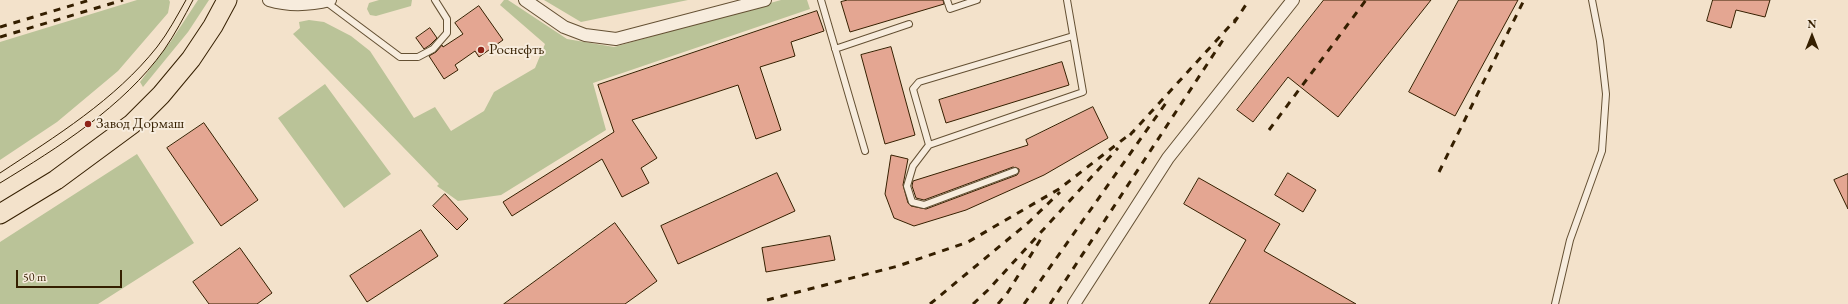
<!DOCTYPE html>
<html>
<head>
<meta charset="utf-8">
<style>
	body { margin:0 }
	#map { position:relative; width:1848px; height:304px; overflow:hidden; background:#f3e2cb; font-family:"EB Garamond",serif }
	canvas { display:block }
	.north { position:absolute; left:1792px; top:16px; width:40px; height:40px; -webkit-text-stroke:3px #f7ecdd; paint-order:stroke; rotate:0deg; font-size:11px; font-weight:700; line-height:16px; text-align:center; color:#351f00 }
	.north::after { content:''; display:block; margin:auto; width:14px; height:18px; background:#351f00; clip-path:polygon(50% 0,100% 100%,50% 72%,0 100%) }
	.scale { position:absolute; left:16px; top:270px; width:106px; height:18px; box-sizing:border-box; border:2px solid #351f00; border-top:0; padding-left:5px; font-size:12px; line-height:14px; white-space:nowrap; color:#351f00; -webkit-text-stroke:3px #f7ecdd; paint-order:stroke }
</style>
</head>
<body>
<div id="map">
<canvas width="1848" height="304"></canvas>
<div class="north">N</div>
<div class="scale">50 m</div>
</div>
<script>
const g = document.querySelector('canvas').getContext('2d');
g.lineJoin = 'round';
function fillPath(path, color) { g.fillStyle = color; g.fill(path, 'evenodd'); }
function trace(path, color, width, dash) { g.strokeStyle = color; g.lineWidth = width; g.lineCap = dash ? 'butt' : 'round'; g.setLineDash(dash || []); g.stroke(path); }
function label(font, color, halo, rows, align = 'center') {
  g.font = font + ' "EB Garamond",serif'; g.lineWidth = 4; g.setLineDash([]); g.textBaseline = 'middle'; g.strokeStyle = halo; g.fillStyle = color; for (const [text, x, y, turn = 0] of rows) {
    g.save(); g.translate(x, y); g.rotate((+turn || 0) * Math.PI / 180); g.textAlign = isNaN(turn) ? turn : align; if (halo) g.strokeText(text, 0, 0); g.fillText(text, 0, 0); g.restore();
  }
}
const green = new Path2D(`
	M 137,0 L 169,0 L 170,2 L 168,13 L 118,71 L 57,122 L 0,160 L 0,42 Z
	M 198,0 L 209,0 L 188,32 L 143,87 L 140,82 L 171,41 Z
	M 379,0 L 412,0 L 411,6 L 376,16 L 370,15 L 367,9 L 369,3 Z
	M 504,0 L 508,0 L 567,39 L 614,47 L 781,0 L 807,0 L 810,9 L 593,83 L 606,130 L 501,195 L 458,201 L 437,186 L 439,184 L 293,34 L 300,28 L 299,22 L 309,20 L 324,22 L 351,36 L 370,51 L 414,118 L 435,107 L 451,131 L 484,111 L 494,92 L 535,68 L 545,44 L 500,5 Z
	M 544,0 L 688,0 L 581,22 Z
	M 325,84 L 391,174 L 344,208 L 278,118 Z
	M 137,154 L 194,243 L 98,304 L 0,304 L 0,242 Z`);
const building = new Path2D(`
	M 848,0 L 943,0 L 944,4 L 850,32 L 841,2 Z
	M 1324,0 L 1431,0 L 1338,117 L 1288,77 L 1253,122 L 1237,110 Z
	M 1459,0 L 1518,0 L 1455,116 L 1409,92 Z
	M 1713,0 L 1770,0 L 1765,17 L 1736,10 L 1731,28 L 1707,21 Z
	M 479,6 L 503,40 L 479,57 L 475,51 L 455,65 L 458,70 L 444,79 L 429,56 L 436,52 L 442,45 L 443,47 L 463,34 L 455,23 Z
	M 817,11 L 824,31 L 791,42 L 795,56 L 760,67 L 781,130 L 756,139 L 738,85 L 632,120 L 657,158 L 641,168 L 649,183 L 622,197 L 602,159 L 512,216 L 503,202 L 614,132 L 598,85 Z
	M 430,28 L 437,38 L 430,45 L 424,49 L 416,38 Z
	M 891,47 L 915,135 L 885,144 L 861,55 Z
	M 1062,62 L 1069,85 L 946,123 L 939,100 Z
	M 1093,107 L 1108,138 L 1044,175 L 966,210 L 914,226 L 894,218 L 885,194 L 891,155 L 908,159 L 903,185 L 908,203 L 911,206 L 926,209 L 1017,175 L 1019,172 L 1019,169 L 1013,167 L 924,200 L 916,198 L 912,186 L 913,181 L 1028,145 L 1026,140 Z
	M 204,123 L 258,200 L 221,226 L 167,148 Z
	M 777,173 L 795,211 L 678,264 L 661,226 Z
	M 1288,173 L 1316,190 L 1303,212 L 1275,195 Z
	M 1848,174 L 1848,209 L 1834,180 Z
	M 1199,178 L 1280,224 L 1264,251 L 1356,304 L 1209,304 L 1246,240 L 1184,204 Z
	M 445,194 L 468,219 L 457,230 L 433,206 Z
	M 615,223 L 657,281 L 625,304 L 504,304 Z
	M 421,230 L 438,256 L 367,302 L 350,276 Z
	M 830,236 L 835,260 L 766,272 L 762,248 Z
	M 240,248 L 272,293 L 257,304 L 209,304 L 193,282 Z`);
const service = new Path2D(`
	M 821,0 L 865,151
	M 947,0 L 950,9 L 977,0
	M 325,1 L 400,57 L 418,57 L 433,49 L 447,33 L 447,19 L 435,0
	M 835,49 L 909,24
	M 929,145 L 913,89 L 919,82 L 1073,36
	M 1015,171 L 924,205 L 912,202 L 907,186 L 913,166 L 929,145 L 1083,92 L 1067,0
	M 1555,304 L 1570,240 L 1602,151 L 1606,94 L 1600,41 L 1592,0`);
const minor = new Path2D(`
	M 269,0 C 289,6 310,5 330,0
	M 525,0 L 564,27 L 585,35 L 616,39 L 765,0
	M 1074,304 L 1168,158 L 1293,0`);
const primary = new Path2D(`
	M 0,214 L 56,180 L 132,124 L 161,95 L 191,59 L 213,26 L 227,0`);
const tram = new Path2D(`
	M 0,173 C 56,136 115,100 157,47 C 168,33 177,16 186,0
	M 0,183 C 59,147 123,107 164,50 C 175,34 184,17 193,0`);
const rail = new Path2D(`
	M 1234,23 L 1249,0
	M 0,27 L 90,0
	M 0,37 L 123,0
	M 1269,130 L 1366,0
	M 1130,135 L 1237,18
	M 1439,172 L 1524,0
	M 767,300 L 898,266 L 968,242 L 1059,189 L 1134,131
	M 930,304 L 1029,222 L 1060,192
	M 973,304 L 988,290 L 1118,148
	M 998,304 L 1008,292 L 1042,237
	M 1024,304 L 1168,100
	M 1050,304 L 1223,40`);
const markers = [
	[481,50,4,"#8f2418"],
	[88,124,4,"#8f2418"]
];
const poiNames = [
	["Роснефть",489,50],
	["Завод Дормаш",96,124]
];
fillPath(green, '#bac398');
fillPath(building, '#e4a692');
trace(building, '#351f00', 1);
trace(service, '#645033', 8);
trace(minor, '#645033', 14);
trace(primary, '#351f00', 21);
trace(service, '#f7ecdd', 6);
trace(minor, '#f7ecdd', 12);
trace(primary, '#f3e2cb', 19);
trace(tram, '#351f00', 1);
trace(rail, '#351f00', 3, [7, 7]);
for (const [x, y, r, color] of markers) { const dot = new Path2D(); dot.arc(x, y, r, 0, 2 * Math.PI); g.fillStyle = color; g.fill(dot); trace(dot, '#f7ecdd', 1.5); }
label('15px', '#351f00', '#f7ecdd', poiNames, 'left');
</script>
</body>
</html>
